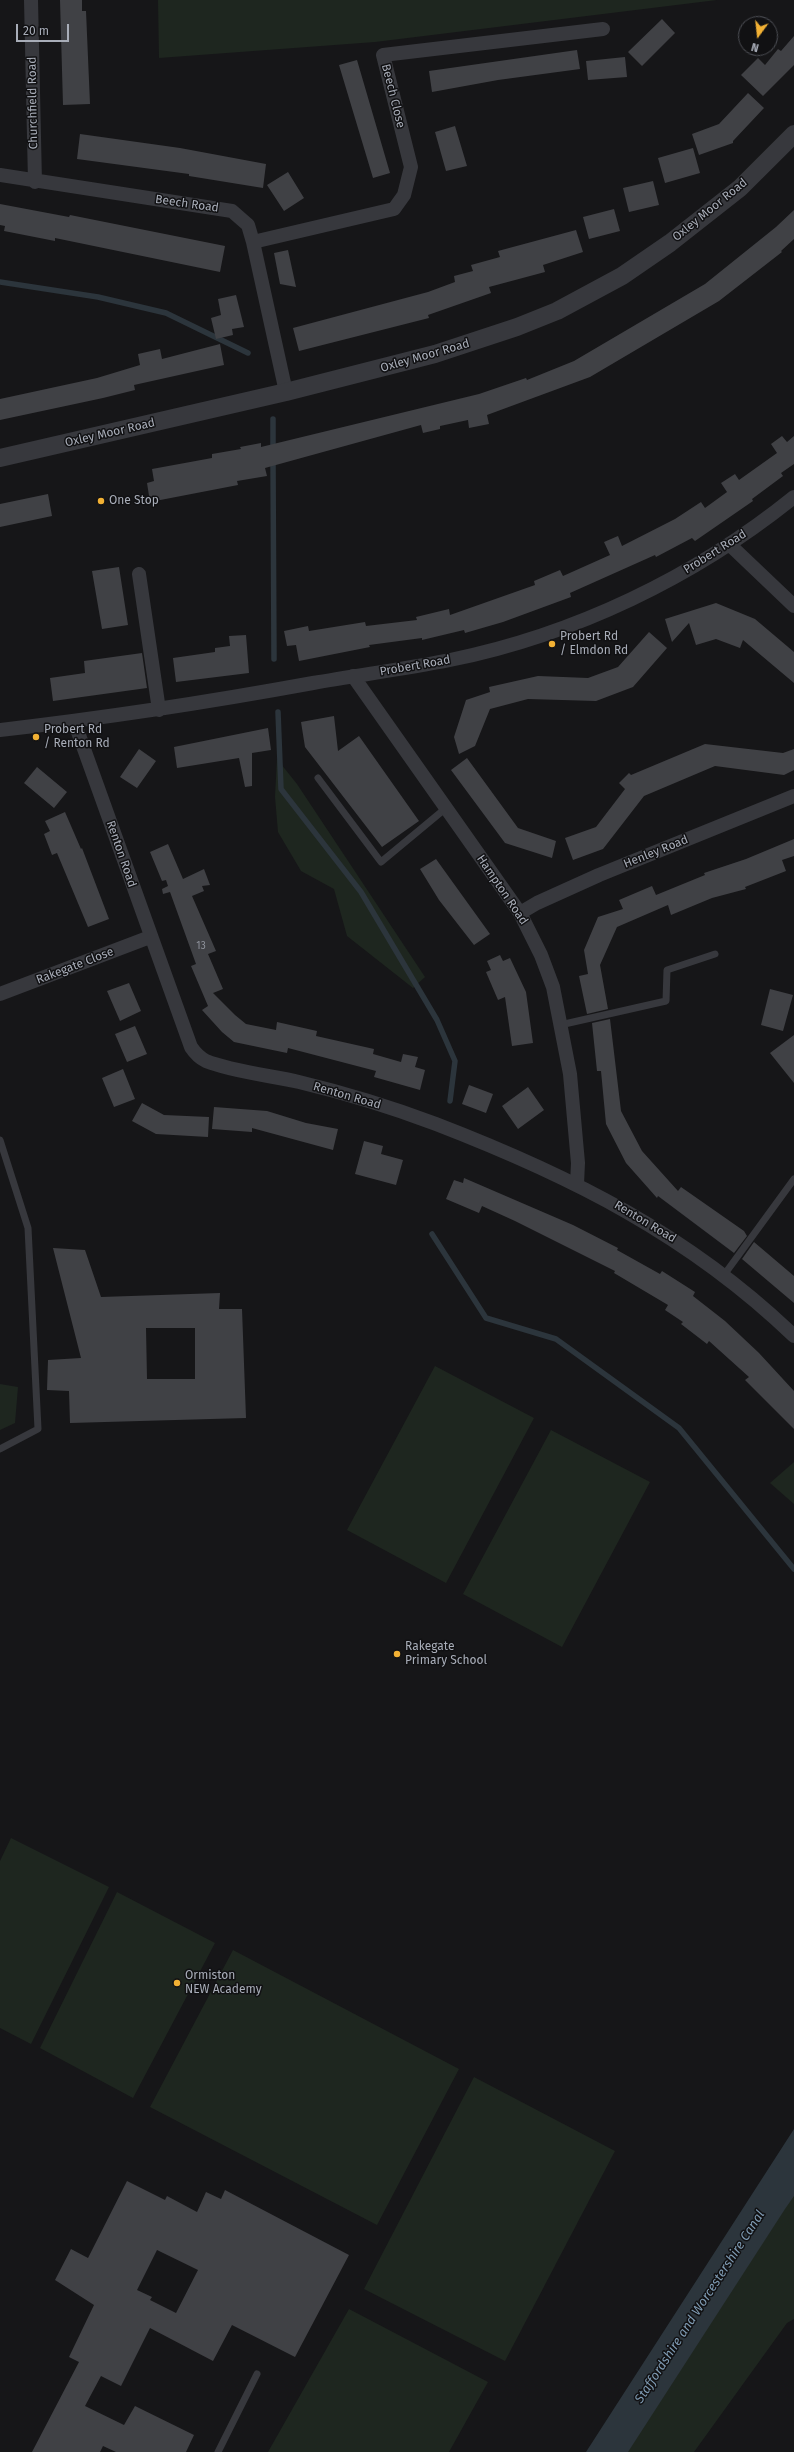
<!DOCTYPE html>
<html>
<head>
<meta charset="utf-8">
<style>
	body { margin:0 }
	#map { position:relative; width:794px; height:2452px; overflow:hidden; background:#161618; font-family:"Fira Sans",sans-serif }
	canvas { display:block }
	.north { position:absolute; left:738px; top:16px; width:40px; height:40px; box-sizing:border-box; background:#111113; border:1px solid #4d4f55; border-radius:50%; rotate:195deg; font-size:11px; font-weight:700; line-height:16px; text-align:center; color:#a8adb8 }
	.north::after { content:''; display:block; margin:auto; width:14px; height:18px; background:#f2b134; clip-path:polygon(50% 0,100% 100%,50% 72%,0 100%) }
	.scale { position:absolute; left:16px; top:24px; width:53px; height:18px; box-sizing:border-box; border:2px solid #a8adb8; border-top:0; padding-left:5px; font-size:12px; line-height:14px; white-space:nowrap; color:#a8adb8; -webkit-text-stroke:3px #111113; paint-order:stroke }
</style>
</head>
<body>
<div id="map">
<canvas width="794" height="2452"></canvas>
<div class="north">N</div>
<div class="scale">20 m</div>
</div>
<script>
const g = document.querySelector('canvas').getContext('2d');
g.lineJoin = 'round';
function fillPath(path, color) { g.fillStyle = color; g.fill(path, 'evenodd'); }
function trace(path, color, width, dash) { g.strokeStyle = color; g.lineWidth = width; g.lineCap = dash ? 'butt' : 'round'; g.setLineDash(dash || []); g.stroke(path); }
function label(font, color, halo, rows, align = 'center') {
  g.font = font + ' "Fira Sans",sans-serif'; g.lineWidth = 3; g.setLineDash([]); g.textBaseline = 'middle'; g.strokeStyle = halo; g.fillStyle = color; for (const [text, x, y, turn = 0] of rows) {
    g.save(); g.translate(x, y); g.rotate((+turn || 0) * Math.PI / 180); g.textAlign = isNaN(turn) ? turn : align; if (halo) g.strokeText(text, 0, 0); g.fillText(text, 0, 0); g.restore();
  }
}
const green = new Path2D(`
	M 158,0 L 717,0 L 375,42 L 159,58 Z
	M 277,759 L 297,784 L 425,977 L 413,988 L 347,936 L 334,889 L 301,871 L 278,832 L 275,797 Z
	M 435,1366 L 534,1418 L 446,1583 L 347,1530 Z
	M 0,1384 L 18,1387 L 15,1423 L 0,1430 Z
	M 551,1430 L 650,1482 L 562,1647 L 463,1594 Z
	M 794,1462 L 794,1504 L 770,1483 Z
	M 11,1838 L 109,1887 L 31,2044 L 0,2028 L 0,1861 Z
	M 117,1892 L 215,1943 L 133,2098 L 40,2048 Z
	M 233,1950 L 459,2069 L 377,2225 L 150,2107 Z
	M 474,2077 L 615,2151 L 505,2361 L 364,2289 Z
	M 794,2194 L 794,2319 L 787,2323 L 694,2452 L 627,2452 Z
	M 349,2309 L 488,2382 L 449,2452 L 268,2452 Z`);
const water = new Path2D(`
	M 794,2129 L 794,2196 L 785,2209 L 628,2452 L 586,2452 Z`);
const stream = new Path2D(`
	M 0,282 L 98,297 L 166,313 L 248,353
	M 273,419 L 273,451
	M 273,459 L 274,659
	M 278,712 L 281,789 L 361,892 L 437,1020 L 455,1061 L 450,1101
	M 432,1234 L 486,1318 L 556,1339 L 679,1428 L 794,1569`);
const building = new Path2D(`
	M 60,0 L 82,0 L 82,11 L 86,11 L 90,104 L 63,105 Z
	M 662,19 L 675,33 L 642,66 L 628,52 Z
	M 794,36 L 794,65 L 763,96 L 741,75 L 758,58 L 765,65 L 778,49 L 781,51 Z
	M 577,50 L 580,69 L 498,80 L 432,92 L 429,71 Z
	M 625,57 L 627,77 L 588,80 L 586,61 Z
	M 357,60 L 390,173 L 373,178 L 339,65 Z
	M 748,93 L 764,108 L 733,141 L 733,143 L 699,155 L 692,134 L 719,124 Z
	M 455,126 L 467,166 L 446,171 L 435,132 Z
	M 80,134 L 180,148 L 266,164 L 263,188 L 189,176 L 189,174 L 77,159 Z
	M 693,148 L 700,173 L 665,183 L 658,158 Z
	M 288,172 L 304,198 L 284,211 L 267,185 Z
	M 653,181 L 659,205 L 629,212 L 623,188 Z
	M 0,204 L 69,217 L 70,215 L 225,246 L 220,272 L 55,238 L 55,241 L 4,231 L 5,226 L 0,225 Z
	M 614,209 L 620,231 L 589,239 L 583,217 Z
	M 794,210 L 794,239 L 781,251 L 782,252 L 719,301 L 590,377 L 487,415 L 489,424 L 469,428 L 468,420 L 440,426 L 440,429 L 423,433 L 421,425 L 265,468 L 267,476 L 237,481 L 238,485 L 150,502 L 147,483 L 154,481 L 152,469 L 212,458 L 212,454 L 241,449 L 240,447 L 261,443 L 261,447 L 479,394 L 526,378 L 527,380 L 574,361 L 705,284 L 776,227 Z
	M 576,230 L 583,252 L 543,265 L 545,272 L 489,287 L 491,293 L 428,315 L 429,318 L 299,351 L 293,328 L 428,292 L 455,282 L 454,276 L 473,271 L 471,265 L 500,257 L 498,251 Z
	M 288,250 L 296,287 L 280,284 L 274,253 Z
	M 236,295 L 244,327 L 232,329 L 233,335 L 216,339 L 211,318 L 221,315 L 218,299 Z
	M 220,344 L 224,365 L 134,385 L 135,390 L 103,398 L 0,420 L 0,399 L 97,378 L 140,365 L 138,354 L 160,349 L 162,359 Z
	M 782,436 L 787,442 L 794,436 L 794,464 L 781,473 L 783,476 L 752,499 L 753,501 L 695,541 L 692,538 L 656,557 L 655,555 L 570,593 L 571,597 L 503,622 L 465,633 L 464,630 L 422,640 L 422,638 L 369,645 L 370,647 L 299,661 L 296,645 L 287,646 L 284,631 L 308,626 L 309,631 L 365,622 L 366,626 L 417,620 L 416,617 L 449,609 L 450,615 L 535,585 L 534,581 L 560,570 L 563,576 L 610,555 L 604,542 L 618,536 L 622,546 L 675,519 L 701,502 L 705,508 L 727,492 L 721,483 L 735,474 L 739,480 L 777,453 L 771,444 Z
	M 48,494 L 52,516 L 0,527 L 0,504 Z
	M 119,567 L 128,625 L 102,629 L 92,571 Z
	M 716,603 L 755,619 L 794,652 L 794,683 L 743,640 L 740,648 L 716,639 L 696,645 L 689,623 L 672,642 L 665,619 Z
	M 649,632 L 667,648 L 633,687 L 596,701 L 528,699 L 490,709 L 475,746 L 459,754 L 454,737 L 466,700 L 490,692 L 489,687 L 538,676 L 588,678 L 618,667 Z
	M 246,635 L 249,673 L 176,682 L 173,658 L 215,652 L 215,648 L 230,646 L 229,636 Z
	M 142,653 L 147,688 L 53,701 L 50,678 L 85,673 L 84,661 Z
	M 334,716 L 338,751 L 359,736 L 419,821 L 382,847 L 305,747 L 301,722 Z
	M 268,728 L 271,750 L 252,753 L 252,786 L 245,787 L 239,758 L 177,768 L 174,747 Z
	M 705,744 L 783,753 L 794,749 L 794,770 L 784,775 L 715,766 L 644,796 L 603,849 L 573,860 L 565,838 L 596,827 L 625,789 L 619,783 L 629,773 L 631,775 Z
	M 139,749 L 156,761 L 137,788 L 120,777 Z
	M 467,758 L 518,828 L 556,841 L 552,858 L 505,843 L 451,770 Z
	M 37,767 L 67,792 L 54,808 L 24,783 Z
	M 65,812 L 81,849 L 82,848 L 109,919 L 88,927 L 57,853 L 52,855 L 44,834 L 50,831 L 45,821 Z
	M 794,839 L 794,856 L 782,860 L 786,871 L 745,887 L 746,889 L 712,898 L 671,915 L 668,905 L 617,927 L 600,965 L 608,1009 L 587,1014 L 579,976 L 588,974 L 584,950 L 598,917 L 623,909 L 619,900 L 652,886 L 656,895 L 705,875 L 704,873 L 746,859 Z
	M 168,844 L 183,879 L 204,869 L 210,885 L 202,886 L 204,891 L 192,896 L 216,951 L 208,954 L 223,989 L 213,993 L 235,1015 L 246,1024 L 276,1030 L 277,1022 L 317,1031 L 316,1036 L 374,1049 L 373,1054 L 401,1062 L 403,1054 L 418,1057 L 415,1067 L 425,1070 L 420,1090 L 374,1077 L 376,1071 L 288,1048 L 287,1053 L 234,1042 L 222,1032 L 202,1010 L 208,1006 L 191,966 L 196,964 L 170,892 L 163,894 L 162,889 L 168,886 L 166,880 L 162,881 L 150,852 Z
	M 436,859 L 490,934 L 474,945 L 439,900 L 420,869 Z
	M 500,955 L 503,961 L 510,958 L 526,992 L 533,1043 L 512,1046 L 505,997 L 498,1000 L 486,972 L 491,970 L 487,961 Z
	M 129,983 L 141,1011 L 120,1021 L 107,991 Z
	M 770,989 L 793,995 L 783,1031 L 761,1025 Z
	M 610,1019 L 621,1111 L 642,1151 L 678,1191 L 681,1187 L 744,1231 L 747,1236 L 734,1253 L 658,1196 L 657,1198 L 626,1163 L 606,1124 L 601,1071 L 597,1071 L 592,1023 Z
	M 135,1026 L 147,1054 L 127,1062 L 115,1034 Z
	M 794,1035 L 794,1083 L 770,1053 Z
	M 123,1069 L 135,1099 L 114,1107 L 102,1078 Z
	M 469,1085 L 493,1094 L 486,1113 L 462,1104 Z
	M 528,1087 L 544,1110 L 518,1129 L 502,1106 Z
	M 142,1103 L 164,1115 L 209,1117 L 208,1137 L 156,1134 L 132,1121 Z
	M 214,1107 L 267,1111 L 306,1123 L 338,1129 L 333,1150 L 252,1128 L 252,1132 L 212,1129 Z
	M 364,1141 L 383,1146 L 381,1154 L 403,1160 L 396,1185 L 355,1174 Z
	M 464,1178 L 573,1225 L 618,1248 L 617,1250 L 660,1274 L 662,1271 L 695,1292 L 693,1296 L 725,1321 L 759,1353 L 794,1391 L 794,1429 L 745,1380 L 749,1377 L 709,1341 L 707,1344 L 681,1324 L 683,1322 L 665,1310 L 668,1305 L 614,1273 L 615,1271 L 515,1221 L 482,1206 L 479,1213 L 446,1199 L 454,1180 L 463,1183 Z
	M 754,1242 L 794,1276 L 794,1303 L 742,1259 Z
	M 53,1248 L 85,1250 L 101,1297 L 220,1293 L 219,1309 L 242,1309 L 246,1418 L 70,1423 L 69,1391 L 47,1390 L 48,1360 L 81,1358 ZM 146,1328 L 195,1328 L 195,1379 L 147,1379 Z
	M 127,2181 L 165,2200 L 167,2196 L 197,2212 L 206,2192 L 221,2199 L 225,2190 L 349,2255 L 295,2357 L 232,2325 L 213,2361 L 150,2328 L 121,2386 L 101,2376 L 85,2406 L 124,2425 L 135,2406 L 194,2435 L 186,2452 L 116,2452 L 103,2446 L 100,2452 L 32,2452 L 79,2362 L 69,2357 L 94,2305 L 55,2280 L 71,2249 L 88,2258 ZM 157,2250 L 198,2270 L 176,2313 L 150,2300 L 152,2297 L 137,2290 Z`);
const service = new Path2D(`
	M 318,778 L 381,862 L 446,808
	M 560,1025 L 666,1001 L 667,970 L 715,954
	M 0,1140 L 28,1228 L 38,1429 L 0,1449
	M 724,1275 L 794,1179
	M 218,2452 L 257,2374`);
const minor = new Path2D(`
	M 31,0 L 35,182
	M 0,175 L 232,211 L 248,225 L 253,242 L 286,392
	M 253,242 L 394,209 L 404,195 L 411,167 L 383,55 L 603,29
	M 729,544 L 794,606
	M 139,574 L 159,710
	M 353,676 L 520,913 L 541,955 L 553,987 L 570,1074 L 578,1163 L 577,1184
	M 74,721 L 191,1047 C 195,1053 200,1058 206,1061 C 230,1071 273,1076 299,1082 C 345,1093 391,1107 436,1124 C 571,1176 689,1235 794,1336
	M 0,730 C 105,718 209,702 313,683 C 358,675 405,669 450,660 C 574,635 695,577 794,497
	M 520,913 L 537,903 L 599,875 L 794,796
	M 0,994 L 150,937`);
const tertiary = new Path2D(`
	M 0,458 L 286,392 L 435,354 L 517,327 L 557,311 L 622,276 L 670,243 L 740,188 L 794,134`);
const markers = [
	[101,501,4,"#f2b134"],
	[552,644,4,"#f2b134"],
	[36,737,4,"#f2b134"],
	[397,1654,4,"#f2b134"],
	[177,1983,4,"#f2b134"]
];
const numberNames = [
	["13",201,946]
];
const streetNames = [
	["Beech Close",393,96,76],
	["Churchfield Road",33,103,-91],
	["Beech Road",187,204,8],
	["Oxley Moor Road",710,210,-39],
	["Oxley Moor Road",425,356,-16],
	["Oxley Moor Road",110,433,-13],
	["Probert Road",715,552,-32],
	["Probert Road",415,666,-10],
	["Henley Road",656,852,-22],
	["Renton Road",121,854,71],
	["Hampton Road",502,890,56],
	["Rakegate Close",75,966,-21],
	["Renton Road",347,1096,16],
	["Renton Road",645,1222,31]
];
const poiNames = [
	["One Stop",109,501],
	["Probert Rd",560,637],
	["/ Elmdon Rd",560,651],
	["Probert Rd",44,730],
	["/ Renton Rd",44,744],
	["Rakegate",405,1647],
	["Primary School",405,1661],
	["Ormiston",185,1976],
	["NEW Academy",185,1990]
];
const waterNames = [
	["Staffordshire and Worcestershire Canal",700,2307,-57]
];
fillPath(green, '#1e261f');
fillPath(water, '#2c353c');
trace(stream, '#2c353c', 5.5);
fillPath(building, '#404145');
trace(service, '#37383d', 7);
trace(minor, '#37383d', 14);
trace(tertiary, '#37383d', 18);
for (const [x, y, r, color] of markers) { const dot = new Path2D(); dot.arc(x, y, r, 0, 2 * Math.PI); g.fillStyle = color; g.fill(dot); trace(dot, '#111113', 1.5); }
label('10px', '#8e929b', null, numberNames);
label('12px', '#a8adb8', '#111113', streetNames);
label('12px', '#a8adb8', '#111113', poiNames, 'left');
label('italic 13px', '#7f9bb3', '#111113', waterNames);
</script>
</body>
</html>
